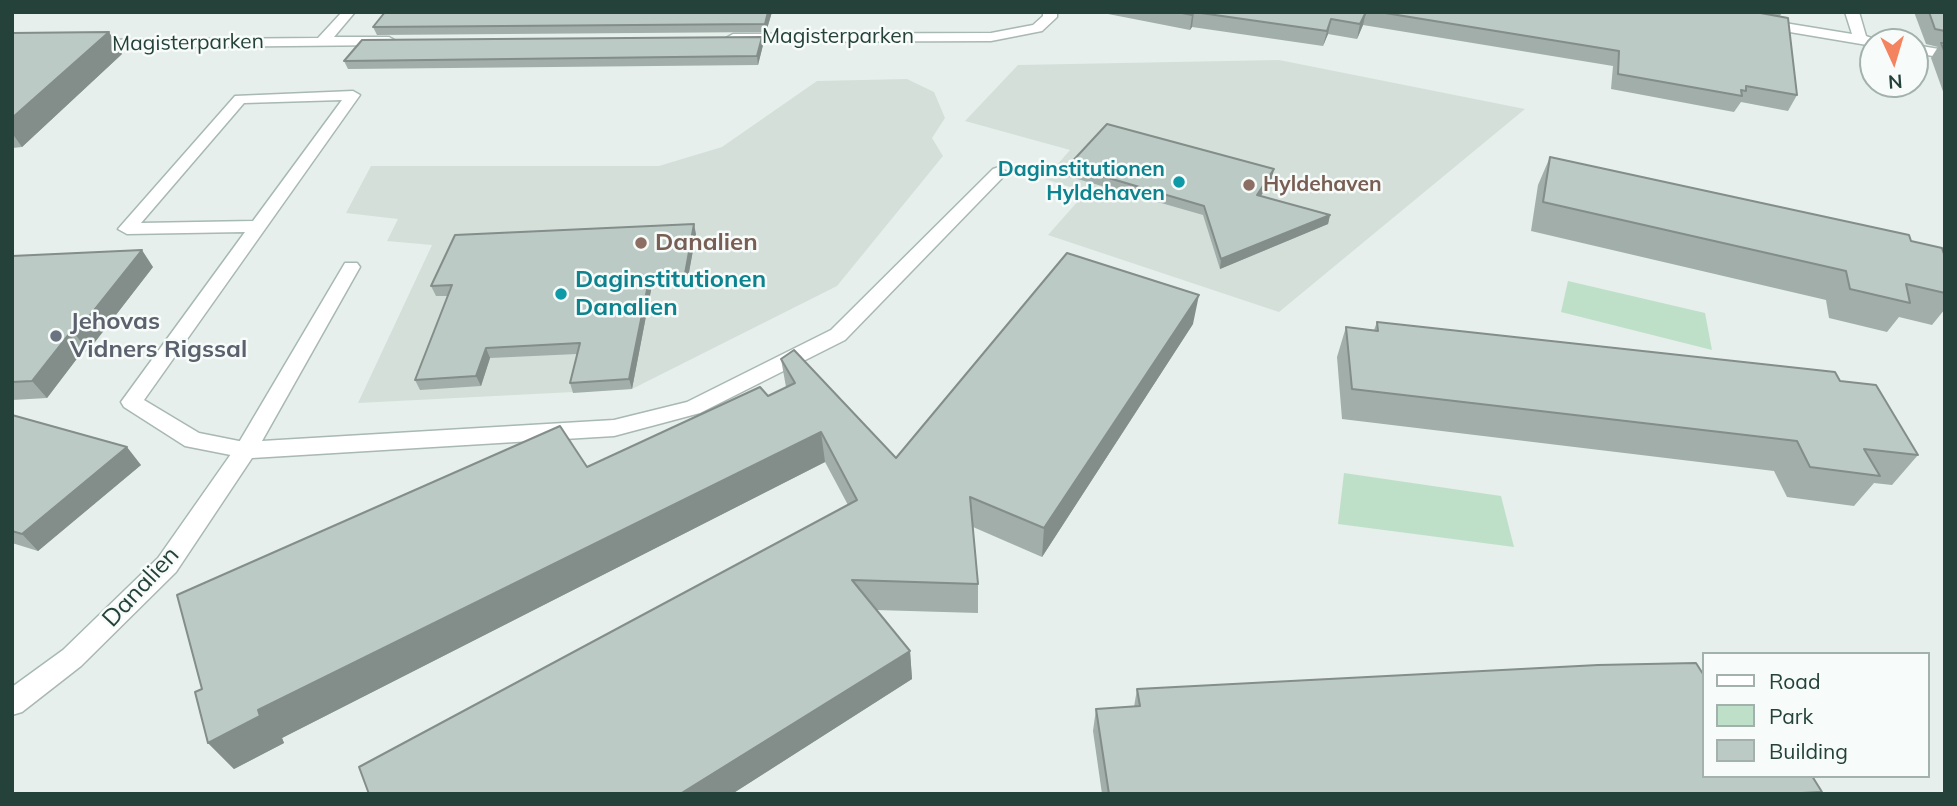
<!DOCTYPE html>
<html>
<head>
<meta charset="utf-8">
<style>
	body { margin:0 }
	#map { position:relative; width:1957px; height:806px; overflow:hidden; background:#e6efeb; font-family:Mulish,sans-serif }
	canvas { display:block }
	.frame { position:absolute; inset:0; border:14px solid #24423a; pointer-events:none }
	.legend { position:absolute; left:1702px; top:652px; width:228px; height:126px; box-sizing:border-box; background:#f7fbf9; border:2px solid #a3b1ad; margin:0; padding:9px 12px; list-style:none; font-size:21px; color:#24423a }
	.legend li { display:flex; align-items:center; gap:14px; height:35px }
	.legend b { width:35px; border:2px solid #a3b1ad }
	.north { position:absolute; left:1859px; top:28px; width:70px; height:70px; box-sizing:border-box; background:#f7fbf9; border:2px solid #a3b1ad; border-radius:50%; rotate:176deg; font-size:19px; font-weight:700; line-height:28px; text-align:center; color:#24423a }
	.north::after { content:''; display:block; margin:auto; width:24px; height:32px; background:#f4845f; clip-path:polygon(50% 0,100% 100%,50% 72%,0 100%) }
</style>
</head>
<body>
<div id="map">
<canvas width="1957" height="806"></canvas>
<div class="frame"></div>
<ul class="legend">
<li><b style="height:9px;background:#fff"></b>Road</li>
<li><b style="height:19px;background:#bfe0c8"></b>Park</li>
<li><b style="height:19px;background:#bbcac4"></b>Building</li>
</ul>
<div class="north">N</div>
</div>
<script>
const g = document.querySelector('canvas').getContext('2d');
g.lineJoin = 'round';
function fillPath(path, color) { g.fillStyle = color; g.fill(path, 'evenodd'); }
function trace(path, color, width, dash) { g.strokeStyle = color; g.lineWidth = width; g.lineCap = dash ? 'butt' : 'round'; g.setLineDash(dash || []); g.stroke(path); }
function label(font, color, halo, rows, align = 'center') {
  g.font = font + ' Mulish,sans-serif'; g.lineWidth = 5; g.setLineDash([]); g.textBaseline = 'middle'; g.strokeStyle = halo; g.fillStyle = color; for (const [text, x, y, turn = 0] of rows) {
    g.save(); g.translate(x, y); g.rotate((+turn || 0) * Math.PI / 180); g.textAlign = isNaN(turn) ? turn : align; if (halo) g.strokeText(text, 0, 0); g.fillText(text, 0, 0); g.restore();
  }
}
const built = new Path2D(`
	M 1279,60 L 1525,109 L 1279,312 L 1048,235 L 1086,192 L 1045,179 L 1070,150 L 965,121 L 1018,65 Z
	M 907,79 L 934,92 L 945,118 L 932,138 L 943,156 L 837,286 L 632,389 L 358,403 L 432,245 L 387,241 L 398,219 L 346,213 L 371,166 L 659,166 L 722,147 L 817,81 Z`);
const green = new Path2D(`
	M 1568,281 L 1705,313 L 1712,350 L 1561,312 Z
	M 1344,473 L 1501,496 L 1514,547 L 1338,524 Z`);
const lane = new Path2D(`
	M 353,91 L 360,95 L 144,400 L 199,433 L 254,444 L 257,450 L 254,456 L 246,458 L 185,446 L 124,407 L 121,402 L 245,232 L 127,234 L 118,229 L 235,96 ZM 342,100 L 253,221 L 141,223 L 244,103 Z`);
const street = new Path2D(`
	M 342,12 L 355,12 L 334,37 L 389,37 L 396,41 L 389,45 L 89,48 L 82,44 L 89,40 L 318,38 Z
	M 1043,12 L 1057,12 L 1057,17 L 1042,31 L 991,41 L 733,42 L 726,38 L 733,34 L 991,33 L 1033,25 L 1043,16 Z
	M 1845,12 L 1859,12 L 1866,36 L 1882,42 L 1873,42 L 1873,46 L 1760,27 L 1753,23 L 1760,19 L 1852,34 Z
	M 1915,45 L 1945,50 L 1945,58 L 1915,53 Z
	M 999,167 L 1007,172 L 1005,175 L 845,340 L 700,413 L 614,436 L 252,458 L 176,572 L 81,666 L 22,712 L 12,715 L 12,687 L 63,650 L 158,558 L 238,444 L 345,263 L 357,263 L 360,267 L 262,441 L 614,420 L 687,402 L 831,330 L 993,169 Z`);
const wall = new Path2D(`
	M 385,12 L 772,12 L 766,32 L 377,35 L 373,27 Z
	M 1103,12 L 1782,12 L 1780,16 L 1797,95 L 1788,111 L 1741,102 L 1734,112 L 1611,89 L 1613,66 L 1363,25 L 1357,39 L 1328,34 L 1323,46 L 1192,27 L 1190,30 L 1103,13 Z
	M 1914,12 L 1945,12 L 1945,97 L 1931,58 L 1938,47 L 1926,44 Z
	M 12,33 L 122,54 L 22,147 L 12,148 Z
	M 762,37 L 763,45 L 758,65 L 348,69 L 344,61 Z
	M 1550,157 L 1911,241 L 1945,257 L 1945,309 L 1932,325 L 1899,317 L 1887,332 L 1829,318 L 1826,300 L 1531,231 L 1538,185 Z
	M 1068,166 L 1272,178 L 1261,196 L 1330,215 L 1328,224 L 1220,269 L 1203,215 L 1067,176 Z
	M 696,234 L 687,283 L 652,285 L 632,389 L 573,393 L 570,383 L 577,354 L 490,358 L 481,386 L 420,390 L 415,380 L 448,296 L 436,296 L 431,286 Z
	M 12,256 L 153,267 L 88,351 L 82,352 L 47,398 L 12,400 Z
	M 1377,322 L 1840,381 L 1918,455 L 1892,485 L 1874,483 L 1854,506 L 1787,497 L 1774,471 L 1342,419 L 1337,357 L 1346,327 L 1374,330 Z
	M 1193,324 L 1042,557 L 973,527 L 978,584 L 978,613 L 876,610 L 910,651 L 912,679 L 732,794 L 369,794 L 848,505 L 825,462 L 282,738 L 284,743 L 234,769 L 208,743 L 202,689 L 587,467 L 768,396 L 786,387 L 781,359 L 896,458 Z
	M 12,415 L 141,465 L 38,551 L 12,543 Z
	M 1137,689 L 1703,776 L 1822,792 L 1820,794 L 1102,794 L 1093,731 L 1096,709 L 1134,707 Z`);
const shadedWall = new Path2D(`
	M 768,12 L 772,12 L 766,32 L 765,24 Z
	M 1194,12 L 1192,27 L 1190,30 L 1192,15 Z
	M 1366,12 L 1363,25 L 1357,39 L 1360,24 Z
	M 1331,19 L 1328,34 L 1323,46 L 1327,31 Z
	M 109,32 L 122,54 L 22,147 L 12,133 L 12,118 Z
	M 762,37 L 763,45 L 758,65 L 757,56 Z
	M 1274,169 L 1272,178 L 1255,205 L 1257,195 Z
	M 1330,215 L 1328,224 L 1220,269 L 1221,259 Z
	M 694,224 L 696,234 L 687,283 L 685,274 Z
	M 142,250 L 153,267 L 88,351 L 75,334 Z
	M 650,275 L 652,285 L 632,389 L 629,379 Z
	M 1199,295 L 1193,324 L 1042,557 L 1044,528 Z
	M 69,334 L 82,352 L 47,398 L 32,381 Z
	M 486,348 L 490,358 L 481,386 L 476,376 Z
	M 821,432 L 825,462 L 282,738 L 284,743 L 234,769 L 208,743 L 258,710 Z
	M 127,447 L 141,465 L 38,551 L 22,534 Z
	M 910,651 L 912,679 L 732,794 L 680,794 Z`);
const building = new Path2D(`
	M 385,12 L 768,12 L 765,24 L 373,27 Z
	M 1177,12 L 1366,12 L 1360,24 L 1331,19 L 1327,31 L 1194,12 L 1192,15 Z
	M 1379,12 L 1755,12 L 1788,18 L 1797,95 L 1746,86 L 1746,91 L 1741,90 L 1742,96 L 1618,74 L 1619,51 Z
	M 1929,12 L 1945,12 L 1945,31 L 1935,29 Z
	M 109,32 L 12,118 L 12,33 Z
	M 762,37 L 757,56 L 344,61 L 362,40 Z
	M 1941,43 L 1945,43 L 1945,53 Z
	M 1107,124 L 1274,169 L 1257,195 L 1330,215 L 1221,259 L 1204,206 L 1068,166 Z
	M 1550,157 L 1909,235 L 1911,241 L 1942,248 L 1945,257 L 1945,293 L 1906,284 L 1910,303 L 1850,289 L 1846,271 L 1543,202 Z
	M 694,224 L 685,274 L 650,275 L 629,379 L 570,383 L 580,343 L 486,348 L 476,376 L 415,380 L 452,285 L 431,286 L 455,235 Z
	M 142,250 L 75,334 L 69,334 L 32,381 L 12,382 L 12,256 Z
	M 1067,253 L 1199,295 L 1044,528 L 970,497 L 978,584 L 852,580 L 910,651 L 680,794 L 369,794 L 359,767 L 857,500 L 821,432 L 258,710 L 260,716 L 208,743 L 195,692 L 202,689 L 177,595 L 560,426 L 587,467 L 760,387 L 768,396 L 795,383 L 781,359 L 794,350 L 896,458 Z
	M 1377,322 L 1835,372 L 1840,381 L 1876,385 L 1918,455 L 1864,449 L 1880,476 L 1810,467 L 1797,441 L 1352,389 L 1346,327 L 1378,331 Z
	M 12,415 L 127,447 L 22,534 L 12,531 Z
	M 1696,663 L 1703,674 L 1703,776 L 1812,776 L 1822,792 L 1782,794 L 1109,794 L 1096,709 L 1140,706 L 1137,689 L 1598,665 Z`);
const markers = [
	[1179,182,7,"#0f9aa8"],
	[1249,185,7,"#8d6e63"],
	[641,243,7,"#8d6e63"],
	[561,294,7,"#0f9aa8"],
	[56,336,7,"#6b7280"]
];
const farStreetnames = [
	["Magisterparken",838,37],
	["Magisterparken",188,43,-1]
];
const farCulturenames = [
	["Daginstitutionen",1165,170],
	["Hyldehaven",1165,194]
];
const farEducationnames = [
	["Hyldehaven",1263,185]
];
const educationNames = [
	["Danalien",655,243]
];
const cultureNames = [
	["Daginstitutionen",575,280],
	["Danalien",575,308]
];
const worshipNames = [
	["Jehovas",70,322],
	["Vidners Rigssal",70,350]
];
const streetNames = [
	["Danalien",141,587,-47]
];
fillPath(built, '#d4dfda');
fillPath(green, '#bfe0c8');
trace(lane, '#a8b8b2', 3);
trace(street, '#a8b8b2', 3);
fillPath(lane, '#fff');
fillPath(street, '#fff');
fillPath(wall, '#a1aea9');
fillPath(shadedWall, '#838d89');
fillPath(building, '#bbcac4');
trace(building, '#838d89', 2);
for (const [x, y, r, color] of markers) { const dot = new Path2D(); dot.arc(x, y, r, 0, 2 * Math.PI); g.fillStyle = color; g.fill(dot); trace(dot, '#f7fbf9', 2.5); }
label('21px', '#24423a', '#f7fbf9', farStreetnames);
label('bold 21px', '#0d838f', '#f7fbf9', farCulturenames, 'right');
label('bold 21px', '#785e54', '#f7fbf9', farEducationnames, 'left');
label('bold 24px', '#785e54', '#f7fbf9', educationNames, 'left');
label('bold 24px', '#0d838f', '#f7fbf9', cultureNames, 'left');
label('bold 24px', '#5b616d', '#f7fbf9', worshipNames, 'left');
label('24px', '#24423a', '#f7fbf9', streetNames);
</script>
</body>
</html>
